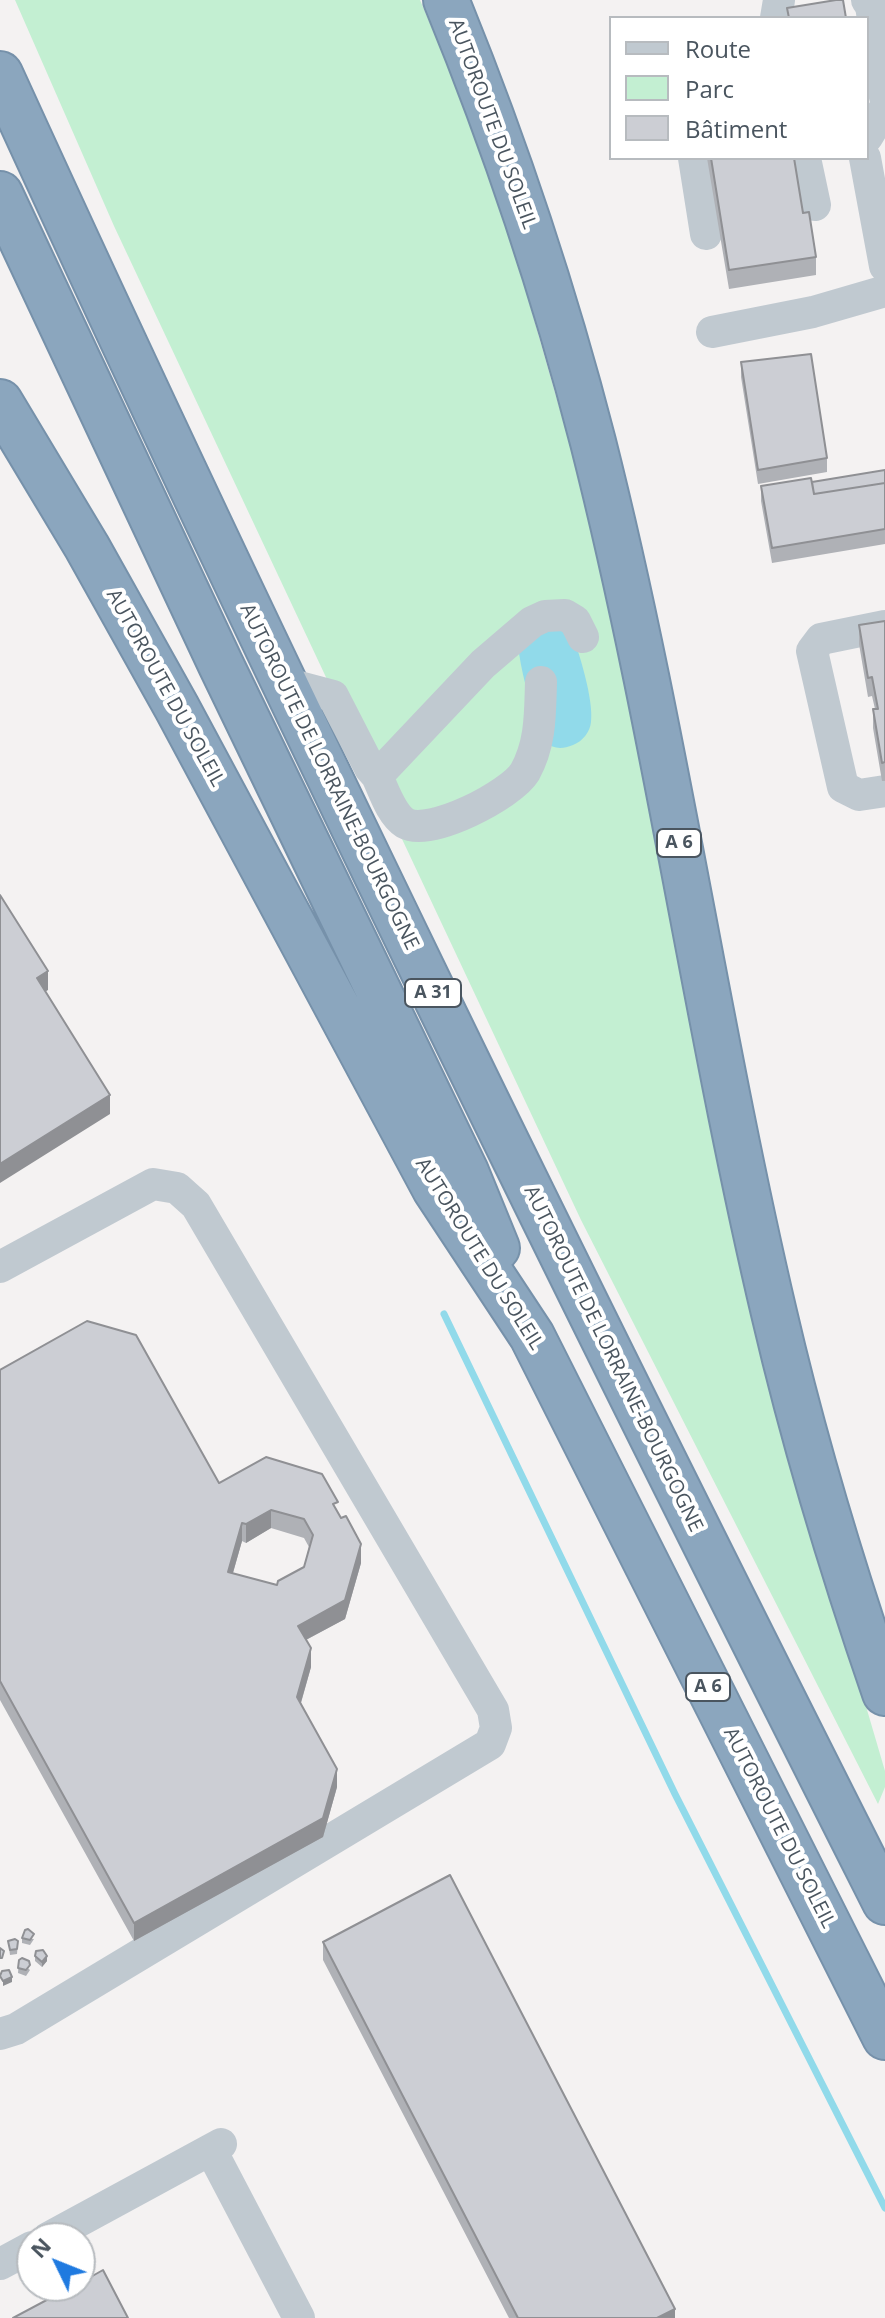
<!DOCTYPE html>
<html>
<head>
<meta charset="utf-8">
<style>
	body { margin:0 }
	#map { position:relative; width:885px; height:2318px; overflow:hidden; background:#f4f2f2; font-family:"Open Sans",sans-serif }
	canvas { display:block }
	.legend { position:absolute; left:609px; top:16px; width:260px; height:144px; box-sizing:border-box; background:#fff; border:2px solid #b7bbbf; margin:0; padding:10px 14px; list-style:none; font-size:24px; color:#4a555f }
	.legend li { display:flex; align-items:center; gap:16px; height:40px }
	.legend b { width:40px; border:2px solid #b7bbbf }
	.north { position:absolute; left:16px; top:2222px; width:80px; height:80px; box-sizing:border-box; background:#fff; border:2px solid #b7bbbf; border-radius:50%; rotate:313deg; font-size:22px; font-weight:700; line-height:32px; text-align:center; color:#4a555f }
	.north::after { content:''; display:block; margin:auto; width:28px; height:36px; background:#1f7ae0; clip-path:polygon(50% 0,100% 100%,50% 72%,0 100%) }
</style>
</head>
<body>
<div id="map">
<canvas width="885" height="2318"></canvas>
<ul class="legend">
<li><b style="height:10px;background:#c0c9d0"></b>Route</li>
<li><b style="height:22px;background:#c3efd2"></b>Parc</li>
<li><b style="height:22px;background:#ccced4"></b>Bâtiment</li>
</ul>
<div class="north">N</div>
</div>
<script>
const g = document.querySelector('canvas').getContext('2d');
g.lineJoin = 'round';
function fillPath(path, color) { g.fillStyle = color; g.fill(path, 'evenodd'); }
function trace(path, color, width, dash) { g.strokeStyle = color; g.lineWidth = width; g.lineCap = dash ? 'butt' : 'round'; g.setLineDash(dash || []); g.stroke(path); }
function label(font, color, halo, rows, align = 'center') {
  g.font = font + ' "Open Sans",sans-serif'; g.lineWidth = 8; g.setLineDash([]); g.textBaseline = 'middle'; g.strokeStyle = halo; g.fillStyle = color; for (const [text, x, y, turn = 0] of rows) {
    g.save(); g.translate(x, y); g.rotate((+turn || 0) * Math.PI / 180); g.textAlign = isNaN(turn) ? turn : align; if (halo) g.strokeText(text, 0, 0); g.fillText(text, 0, 0); g.restore();
  }
}
const green = new Path2D(`
	M 15,0 L 420,0 L 451,73 L 489,176 L 523,281 L 601,553 L 818,1543 L 885,1771 L 885,1787 L 878,1804 L 581,1220 L 114,226 Z`);
const water = new Path2D(`
	M 533,630 L 571,631 C 579,652 594,700 591,722 C 590,732 583,741 573,745 C 540,759 533,720 528,696 C 525,682 521,668 519,653 Z`);
const stream = new Path2D(`
	M 444,1314 L 675,1794 L 885,2208`);
const minor = new Path2D(`
	M 867,0 L 871,6 L 885,97
	M 776,18 L 779,0
	M 867,137 L 885,108
	M 694,158 L 706,234
	M 805,158 L 815,205
	M 865,158 L 885,266
	M 712,332 L 813,312 L 885,291
	M 885,626 L 821,639 L 812,651 L 843,787 L 859,795 L 885,791
	M 284,683 L 333,696 L 370,768 L 377,776 L 483,664 L 532,622 L 545,616 L 565,615 L 575,621 L 583,637
	M 377,776 C 384,791 391,814 405,823 C 430,837 511,795 525,772 C 541,743 540,714 541,682
	M 0,1267 L 153,1184 L 177,1188 L 196,1205 L 493,1710 L 496,1728 L 490,1744 L 16,2029 L 0,2034
	M 211,2150 L 299,2318
	M 48,2238 L 221,2144
	M 0,2264 L 32,2247`);
const highway = new Path2D(`
	M 446,0 C 505,144 554,291 593,442 C 666,730 706,1024 774,1313 C 804,1442 842,1568 885,1693
	M 0,74 C 281,690 580,1298 885,1902
	M 0,194 L 221,665 L 466,1172 L 497,1248
	M 0,402 L 87,547 L 177,708 L 435,1189 L 532,1336 L 885,2037`);
const wall = new Path2D(`
	M 707,158 L 794,158 L 803,213 L 816,257 L 816,275 L 729,289 Z
	M 741,362 L 827,458 L 827,472 L 758,484 L 741,377 Z
	M 885,470 L 885,544 L 772,563 L 761,501 L 761,486 L 812,482 Z
	M 885,621 L 885,781 L 882,781 L 873,728 L 873,709 L 875,709 L 872,696 L 868,697 L 859,644 L 859,625 Z
	M 0,1370 L 219,1483 L 338,1513 L 361,1563 L 345,1619 L 306,1640 L 311,1667 L 301,1703 L 337,1787 L 323,1837 L 134,1941 L 0,1700 ZM 271,1528 L 304,1538 L 309,1547 L 304,1567 L 277,1585 L 233,1573 L 242,1541 L 246,1543 Z
	M 22,1938 L 34,1939 L 30,1945 L 22,1943 Z
	M 8,1941 L 18,1941 L 17,1954 L 10,1955 Z
	M 323,1942 L 675,2318 L 509,2318 L 323,1960 Z
	M 35,1956 L 47,1961 L 42,1967 L 35,1961 Z
	M 19,1960 L 30,1970 L 26,1976 L 18,1973 Z`);
const shadedWall = new Path2D(`
	M 48,971 L 48,990 L 37,997 L 37,978 Z
	M 110,1095 L 110,1114 L 0,1183 L 0,1164 Z
	M 271,1510 L 271,1528 L 246,1543 L 246,1524 Z
	M 242,1523 L 242,1541 L 228,1590 L 228,1572 Z
	M 361,1544 L 361,1563 L 345,1619 L 298,1644 L 298,1626 Z
	M 311,1648 L 311,1667 L 297,1716 L 297,1697 Z
	M 337,1769 L 337,1787 L 323,1837 L 134,1941 L 134,1923 Z
	M 47,1956 L 47,1961 L 42,1967 L 42,1962 Z
	M 12,1977 L 12,1982 L 3,1986 L 3,1981 Z
	M 675,2309 L 675,2318 L 657,2318 Z`);
const building = new Path2D(`
	M 836,0 L 843,0 L 846,18 L 789,18 L 787,8 Z
	M 711,158 L 794,158 L 803,213 L 809,212 L 816,257 L 729,270 Z
	M 811,354 L 827,458 L 758,470 L 741,362 Z
	M 885,470 L 885,483 L 814,494 L 812,482 Z
	M 811,478 L 814,494 L 885,483 L 885,529 L 772,548 L 761,486 Z
	M 885,621 L 885,762 L 882,763 L 873,709 L 878,709 L 872,677 L 868,678 L 859,625 Z
	M 0,895 L 48,971 L 37,978 L 110,1095 L 0,1164 Z
	M 87,1321 L 136,1335 L 219,1483 L 266,1457 L 322,1474 L 338,1502 L 333,1504 L 341,1518 L 346,1516 L 361,1544 L 345,1600 L 298,1626 L 311,1648 L 297,1697 L 337,1769 L 323,1818 L 134,1923 L 0,1681 L 0,1370 ZM 271,1510 L 304,1519 L 313,1535 L 304,1567 L 278,1581 L 277,1585 L 228,1572 L 242,1523 L 246,1524 Z
	M 450,1875 L 675,2309 L 657,2318 L 518,2318 L 323,1942 Z
	M 28,1929 L 34,1934 L 30,1940 L 22,1938 L 25,1930 Z
	M 15,1939 L 18,1941 L 17,1949 L 10,1950 L 8,1941 Z
	M 0,1948 L 4,1951 L 2,1958 L 0,1958 Z
	M 43,1950 L 47,1956 L 42,1962 L 35,1956 L 36,1951 Z
	M 22,1958 L 29,1961 L 30,1965 L 26,1970 L 18,1968 L 19,1960 Z
	M 9,1970 L 12,1977 L 3,1981 L 0,1976 L 2,1971 Z
	M 103,2270 L 128,2318 L 13,2318 L 73,2286 L 80,2286 L 80,2283 Z`);
const shields = [
	[679,843,44],
	[433,993,56],
	[708,1687,44]
];
const shieldNames = [
	["A 6",679,843],
	["A 31",433,993],
	["A 6",708,1687]
];
const streetNames = [
	["AUTOROUTE DU SOLEIL",492,124,70],
	["AUTOROUTE DU SOLEIL",165,688,61],
	["AUTOROUTE DE LORRAINE-BOURGOGNE",329,777,64],
	["AUTOROUTE DU SOLEIL",479,1254,58],
	["AUTOROUTE DE LORRAINE-BOURGOGNE",613,1359,64],
	["AUTOROUTE DU SOLEIL",779,1828,63]
];
fillPath(green, '#c3efd2');
fillPath(water, '#91daea');
trace(stream, '#91daea', 7);
trace(highway, '#7691aa', 48);
trace(minor, '#c0c9d0', 32);
trace(highway, '#8ba6be', 44);
fillPath(wall, '#afb1b6');
fillPath(shadedWall, '#8f9094');
fillPath(building, '#ccced4');
trace(building, '#8f9094', 2);
for (const [x, y, w] of shields) { const box = new Path2D(); box.roundRect(x - w / 2, y - 14, w, 28, 6); g.fillStyle = '#fff'; g.fill(box); trace(box, '#4a555f', 2); }
label('bold 18px', '#4a555f', null, shieldNames);
label('20px', '#4a555f', '#fff', streetNames);
</script>
</body>
</html>
